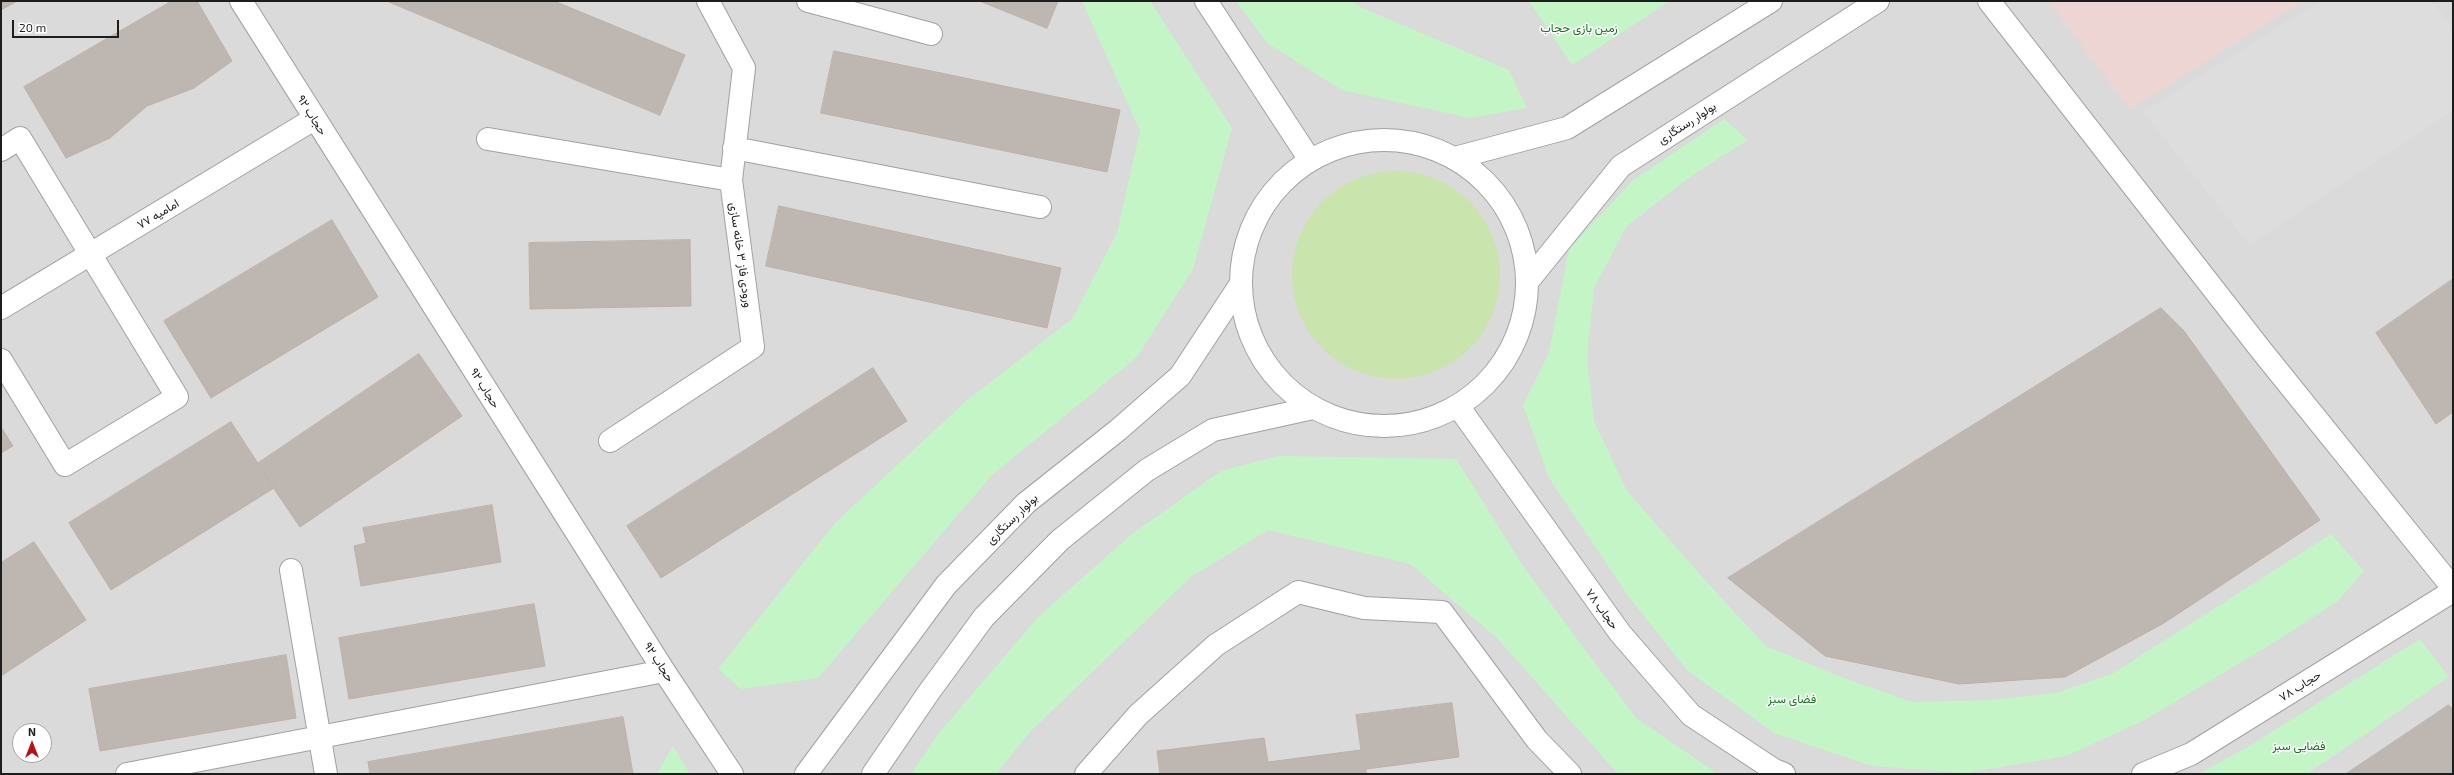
<!DOCTYPE html>
<html>
<head>
<meta charset="utf-8">
<style>
	body { margin:0 }
	#map { position:relative; width:2454px; height:775px; overflow:hidden; background:#eeeae4; font-family:"Exo 2",sans-serif }
	canvas { display:block }
	.frame { position:absolute; inset:0; border:2px solid #1d1d1d; pointer-events:none }
	.north { position:absolute; left:12px; top:723px; width:40px; height:40px; box-sizing:border-box; background:#fff; border:1px solid #a5a5a5; border-radius:50%; rotate:0deg; font-size:11px; font-weight:700; line-height:16px; text-align:center; color:#1d1d1d }
	.north::after { content:''; display:block; margin:auto; width:14px; height:18px; background:#bc0f10; clip-path:polygon(50% 0,100% 100%,50% 72%,0 100%) }
	.scale { position:absolute; left:12px; top:20px; width:107px; height:18px; box-sizing:border-box; border:2px solid #1d1d1d; border-top:0; padding-left:5px; font-size:12px; line-height:14px; white-space:nowrap; color:#1d1d1d; -webkit-text-stroke:3px #fff; paint-order:stroke }
</style>
</head>
<body>
<div id="map">
<canvas width="2454" height="775"></canvas>
<div class="frame"></div>
<div class="north">N</div>
<div class="scale">20 m</div>
</div>
<script>
const g = document.querySelector('canvas').getContext('2d');
g.lineJoin = 'round';
function fillPath(path, color) { g.fillStyle = color; g.fill(path, 'evenodd'); }
function trace(path, color, width, dash) { g.strokeStyle = color; g.lineWidth = width; g.lineCap = dash ? 'butt' : 'round'; g.setLineDash(dash || []); g.stroke(path); }
function label(font, color, halo, rows, align = 'center') {
  g.font = font + ' "Exo 2",Vazirmatn,sans-serif'; g.lineWidth = 3; g.setLineDash([]); g.textBaseline = 'middle'; g.strokeStyle = halo; g.fillStyle = color; for (const [text, x, y, turn = 0] of rows) {
    g.save(); g.translate(x, y); g.rotate((+turn || 0) * Math.PI / 180); g.textAlign = isNaN(turn) ? turn : align; if (halo) g.strokeText(text, 0, 0); g.fillText(text, 0, 0); g.restore();
  }
}
const residential = new Path2D(`
	M 1,1 L 2453,1 L 2453,774 L 1,774 ZM 20,731 L 44,731 L 44,755 L 20,755 Z`);
const commercial = new Path2D(`
	M 2048,1 L 2302,1 L 2130,109 Z`);
const grass = new Path2D(`
	M1292 275a104 104 0 1 1 208 0a104 104 0 1 1-208 0Z`);
const park = new Path2D(`
	M 1082,1 L 1150,1 L 1232,128 L 1193,269 L 1137,357 L 992,475 L 818,678 L 741,689 L 718,669 L 836,522 L 966,401 L 1072,319 L 1117,233 L 1140,131 Z
	M 1236,1 L 1352,1 L 1362,8 L 1509,70 L 1527,108 L 1470,118 L 1342,90 L 1267,43 Z
	M 1529,1 L 1670,1 L 1572,65 Z
	M 1724,119 L 1748,140 L 1694,174 L 1627,226 L 1594,288 L 1587,358 L 1594,421 L 1627,491 L 1702,577 L 1766,646 L 1841,677 L 1912,702 L 1992,700 L 2056,693 L 2112,674 L 2331,534 L 2364,571 L 2338,601 L 2270,645 L 2143,721 L 2066,756 L 1965,773 L 1872,766 L 1774,733 L 1687,670 L 1629,597 L 1549,478 L 1523,405 L 1549,353 L 1569,249 L 1632,181 Z
	M 1278,456 L 1456,459 L 1525,569 L 1636,718 L 1718,774 L 1618,774 L 1497,638 L 1410,564 L 1268,530 L 1191,577 L 1029,733 L 996,774 L 911,774 L 939,733 L 1038,617 L 1132,534 L 1221,471 Z
	M 2420,639 L 2449,677 L 2307,774 L 2199,774 L 2251,745 Z
	M 673,746 L 690,774 L 657,774 Z`);
const parking = new Path2D(`
	M 2320,1 L 2432,1 L 2453,29 L 2453,111 L 2249,245 L 2143,112 Z`);
const building = new Path2D(`
	M 1,1 L 17,1 L 1,10 Z
	M 172,1 L 197,1 L 232,61 L 194,88 L 147,106 L 110,138 L 66,158 L 24,87 Z
	M 387,1 L 554,1 L 685,55 L 660,115 Z
	M 980,1 L 1058,1 L 1047,28 Z
	M 834,51 L 1120,110 L 1107,172 L 821,113 Z
	M 779,206 L 1061,268 L 1047,328 L 766,266 Z
	M 332,220 L 378,297 L 211,398 L 164,321 Z
	M 690,240 L 691,306 L 530,309 L 529,243 Z
	M 2453,279 L 2453,412 L 2436,424 L 2376,333 Z
	M 2161,308 L 2184,331 L 2320,520 L 2164,623 L 2065,677 L 1959,684 L 1825,656 L 1728,578 Z
	M 419,354 L 462,416 L 300,527 L 257,464 Z
	M 873,368 L 907,421 L 661,578 L 627,526 Z
	M 231,422 L 274,488 L 111,590 L 69,523 Z
	M 1,427 L 13,446 L 1,453 Z
	M 492,505 L 501,562 L 361,586 L 354,546 L 366,543 L 363,528 Z
	M 34,542 L 86,620 L 1,676 L 1,563 Z
	M 534,604 L 545,666 L 349,699 L 339,638 Z
	M 286,655 L 296,718 L 100,751 L 89,689 Z
	M 1452,703 L 1459,757 L 1366,769 L 1366,774 L 1160,774 L 1157,751 L 1264,738 L 1268,762 L 1361,750 L 1356,715 Z
	M 2449,705 L 2453,710 L 2453,774 L 2346,774 Z
	M 623,717 L 633,774 L 370,774 L 368,762 Z`);
const minor = new Path2D(`
	M 241,1 L 664,671 L 732,774
	M 808,1 L 931,34
	M 1206,1 L 1310,160
	M 1989,1 L 2261,350 L 2453,588
	M 488,139 L 731,180
	M1241 283a143 143 0 1 1 286 0a143 143 0 1 1-286 0Z
	M 734,148 L 1040,207
	M 1,150 L 20,138 L 177,397 L 65,465 L 1,360
	M 1455,158 L 1567,128 L 1771,1
	M 1528,281 L 1621,166 L 1878,1
	M 1,308 L 314,119
	M 1458,406 L 1620,633 L 1691,715 L 1774,770 L 1784,774
	M 610,441 L 753,347 L 731,180 L 744,68 L 708,1
	M 291,570 L 326,774
	M 127,774 L 664,671
	M 806,774 L 946,585 L 1026,503 L 1118,430 L 1180,376 L 1240,285
	M 873,774 L 929,692 L 984,617 L 1060,540 L 1147,470 L 1213,430 L 1313,408
	M 1086,774 L 1138,715 L 1216,645 L 1298,592 L 1364,608 L 1442,612 L 1537,740 L 1570,774
	M 2143,774 L 2191,754 L 2453,591`);
const parkNames = [
	["زمین بازی حجاب",1579,28],
	["فضای سبز",1792,699],
	["فضایی سبز",2299,746]
];
const streetNames = [
	["حجاب ۹۲",312,115,58],
	["بولوار رستگاری",1687,123,-33],
	["امامیه ۷۷",158,214,-31],
	["ورودی فاز ۳ خانه سازی",741,255,82],
	["حجاب ۹۲",485,388,58],
	["بولوار رستگاری",1012,519,-44],
	["حجاب ۷۸",1602,609,54],
	["حجاب ۹۲",659,662,57],
	["حجاب ۷۸",2300,686,-32]
];
fillPath(residential, '#dbdada');
fillPath(commercial, '#edd5d4');
fillPath(grass, '#c9e4ad');
fillPath(park, '#c4f5c7');
fillPath(parking, '#ddd');
fillPath(building, '#beb6b1');
trace(building, '#beb1a7', 1);
trace(minor, '#a1a1a1', 24);
trace(minor, '#fff', 22);
label('12px', '#13731b', '#fff', parkNames);
label('12px', '#1d1d1d', '#fff', streetNames);
</script>
</body>
</html>
